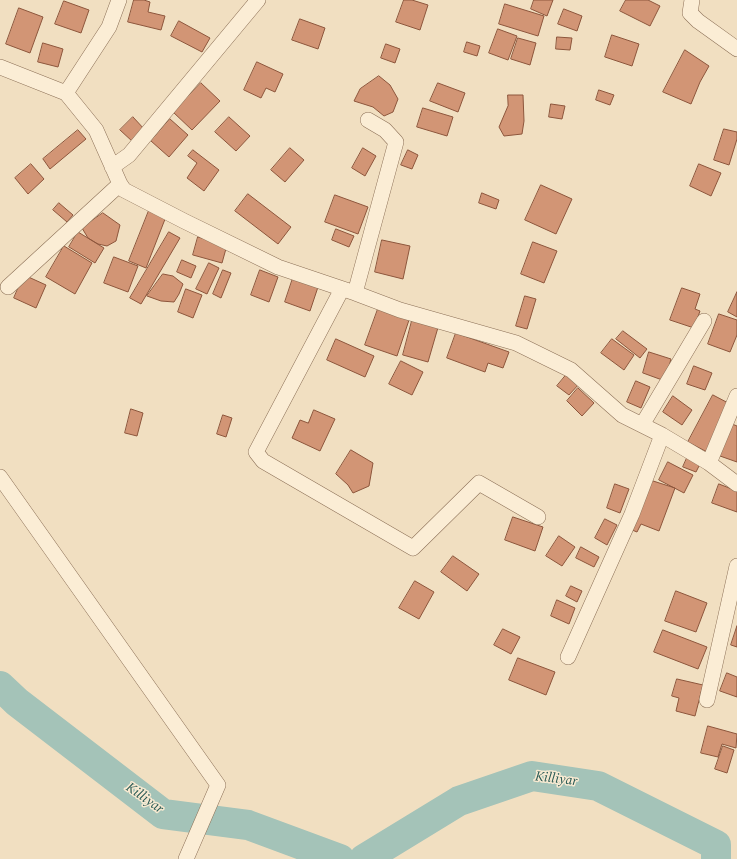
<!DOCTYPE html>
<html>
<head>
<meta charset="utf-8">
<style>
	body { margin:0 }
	canvas { display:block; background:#f1dfc1 }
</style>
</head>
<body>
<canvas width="737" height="859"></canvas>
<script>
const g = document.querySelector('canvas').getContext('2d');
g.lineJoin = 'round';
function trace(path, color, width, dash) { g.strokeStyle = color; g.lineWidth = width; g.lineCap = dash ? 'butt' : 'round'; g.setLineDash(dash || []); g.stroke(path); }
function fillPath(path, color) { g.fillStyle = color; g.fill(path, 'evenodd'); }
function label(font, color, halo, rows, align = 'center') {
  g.font = font + ' Spectral,serif'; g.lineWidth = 3; g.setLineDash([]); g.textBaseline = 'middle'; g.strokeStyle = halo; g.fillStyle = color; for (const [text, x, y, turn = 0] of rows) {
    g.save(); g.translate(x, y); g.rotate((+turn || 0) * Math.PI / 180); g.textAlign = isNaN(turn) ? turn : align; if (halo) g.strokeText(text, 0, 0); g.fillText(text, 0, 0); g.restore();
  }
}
const river = new Path2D(`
	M 0,686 L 17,702 L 163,814 L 248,825 L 340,859
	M 364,859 L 459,801 L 532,776 L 598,786 L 716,845 L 716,859`);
const building = new Path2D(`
	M 134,0 L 144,0 L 150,2 L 148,12 L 165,16 L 161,30 L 128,22 Z
	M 404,0 L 412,0 L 428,5 L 420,30 L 396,22 Z
	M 534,0 L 553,0 L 547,16 L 531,9 Z
	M 626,0 L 648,0 L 660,6 L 650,26 L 620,11 Z
	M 64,1 L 89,10 L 81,33 L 55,24 Z
	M 505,4 L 544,16 L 538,36 L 499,24 Z
	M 19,8 L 43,17 L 30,53 L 6,44 Z
	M 564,9 L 582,16 L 577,31 L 558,24 Z
	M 300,19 L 325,28 L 318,49 L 292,40 Z
	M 179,21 L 210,38 L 202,52 L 171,36 Z
	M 498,29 L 517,36 L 508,60 L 489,53 Z
	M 612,35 L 639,44 L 632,66 L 605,57 Z
	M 557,37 L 572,38 L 570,50 L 556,49 Z
	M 518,38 L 536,43 L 530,65 L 511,59 Z
	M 467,42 L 480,46 L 477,56 L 464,52 Z
	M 43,43 L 63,49 L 58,67 L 38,62 Z
	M 386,44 L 400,49 L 395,63 L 381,58 Z
	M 685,50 L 709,66 L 700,82 L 691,104 L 663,92 Z
	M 257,62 L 283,74 L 275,92 L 266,88 L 261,98 L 244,90 Z
	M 379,76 L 390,85 L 398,99 L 393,112 L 384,116 L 373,107 L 354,101 L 360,89 Z
	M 201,83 L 220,101 L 192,130 L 173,112 Z
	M 438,83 L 465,93 L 458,112 L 430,101 Z
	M 599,90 L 614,95 L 610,105 L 596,100 Z
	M 508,95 L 523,95 L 524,121 L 522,134 L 504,136 L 499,127 L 508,106 Z
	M 551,104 L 565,106 L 562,119 L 549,117 Z
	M 423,108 L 453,117 L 447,136 L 417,127 Z
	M 133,117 L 145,130 L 133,142 L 120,130 Z
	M 229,117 L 250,136 L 236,151 L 215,132 Z
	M 170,119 L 188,135 L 169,157 L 151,141 Z
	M 724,129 L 737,132 L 737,139 L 729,165 L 714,160 Z
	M 78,130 L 86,139 L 50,169 L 43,159 Z
	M 290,148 L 304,160 L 285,182 L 271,170 Z
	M 363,148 L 376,156 L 365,176 L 352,168 Z
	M 193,150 L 219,170 L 204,191 L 187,178 L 197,163 L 188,156 Z
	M 408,150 L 418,155 L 412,169 L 401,165 Z
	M 31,164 L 44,179 L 28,194 L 15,178 Z
	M 699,164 L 721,173 L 711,196 L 690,186 Z
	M 541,185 L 572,199 L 556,234 L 525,220 Z
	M 482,193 L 499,200 L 496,209 L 479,203 Z
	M 248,194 L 291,227 L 278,244 L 235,211 Z
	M 335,195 L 368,207 L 358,234 L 325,222 Z
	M 59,203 L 73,215 L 67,222 L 53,210 Z
	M 150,208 L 167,214 L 146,268 L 129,261 Z
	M 103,213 L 120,225 L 116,241 L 107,246 L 98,244 L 88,238 L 82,228 Z
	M 336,229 L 354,236 L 349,247 L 332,240 Z
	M 78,232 L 104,248 L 95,263 L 69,247 Z
	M 169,232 L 180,238 L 141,304 L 130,298 Z
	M 198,237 L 227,245 L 222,263 L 193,255 Z
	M 382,240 L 410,246 L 403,279 L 375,272 Z
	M 533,242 L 557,251 L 544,283 L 521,274 Z
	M 64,246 L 92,263 L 75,294 L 46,277 Z
	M 114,257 L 138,266 L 128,292 L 104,283 Z
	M 182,260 L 196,266 L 191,278 L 177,272 Z
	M 209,263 L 219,268 L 207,294 L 196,289 Z
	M 223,270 L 231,273 L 221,298 L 213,294 Z
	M 260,270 L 278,277 L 269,302 L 251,295 Z
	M 163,274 L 173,276 L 183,284 L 179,294 L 174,302 L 161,301 L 147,296 Z
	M 24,275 L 46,285 L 36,308 L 14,298 Z
	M 293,278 L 318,287 L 310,311 L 285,302 Z
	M 682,288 L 700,294 L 695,309 L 700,311 L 694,328 L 670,320 Z
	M 186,289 L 202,295 L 193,318 L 178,312 Z
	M 737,292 L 737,317 L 728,312 Z
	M 525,296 L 536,299 L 527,329 L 516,326 Z
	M 378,309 L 409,320 L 397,356 L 365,345 Z
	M 719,314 L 737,320 L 737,335 L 730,352 L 708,344 Z
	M 413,317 L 439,324 L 428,362 L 403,355 Z
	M 623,331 L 647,349 L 640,358 L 616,339 Z
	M 456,333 L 509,352 L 503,368 L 488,363 L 485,372 L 447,358 Z
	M 336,339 L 374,356 L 365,377 L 327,360 Z
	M 612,339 L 634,355 L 624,370 L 601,353 Z
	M 649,352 L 671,359 L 665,381 L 643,373 Z
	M 401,361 L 423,372 L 412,395 L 389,384 Z
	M 694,366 L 712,373 L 705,390 L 687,384 Z
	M 567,374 L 579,384 L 569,395 L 557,386 Z
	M 636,381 L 650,387 L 641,408 L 627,402 Z
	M 578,388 L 594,403 L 582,416 L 567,401 Z
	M 713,395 L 732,405 L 707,452 L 688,442 Z
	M 673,396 L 692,410 L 682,425 L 663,412 Z
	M 131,409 L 143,413 L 137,436 L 125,433 Z
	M 314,410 L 335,419 L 320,451 L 292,438 L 300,420 L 308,423 Z
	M 223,415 L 232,418 L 226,437 L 217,434 Z
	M 732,424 L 737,426 L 737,462 L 720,456 Z
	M 351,450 L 373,463 L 369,486 L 353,493 L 348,485 L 336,474 Z
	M 687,458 L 700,464 L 696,472 L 683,467 Z
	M 668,462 L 693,475 L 684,493 L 659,480 Z
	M 650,480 L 675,488 L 659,531 L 641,524 L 637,532 L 632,530 Z
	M 615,484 L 629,489 L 620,513 L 607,508 Z
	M 719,484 L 737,491 L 737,512 L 712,503 Z
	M 513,517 L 543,527 L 535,551 L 505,540 Z
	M 605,519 L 617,525 L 607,545 L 595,538 Z
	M 559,536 L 575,547 L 562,566 L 546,556 Z
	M 581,547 L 599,557 L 594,567 L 576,558 Z
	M 453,556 L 479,574 L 467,591 L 441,572 Z
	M 415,581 L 434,592 L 419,619 L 399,608 Z
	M 571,586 L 582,591 L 577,602 L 566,596 Z
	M 676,591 L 707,603 L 696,632 L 665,621 Z
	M 557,600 L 575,608 L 569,624 L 551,616 Z
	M 737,626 L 737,647 L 731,645 Z
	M 503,629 L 520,637 L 511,654 L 494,645 Z
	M 663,630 L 707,647 L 698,669 L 654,652 Z
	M 518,658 L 555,672 L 546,695 L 509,680 Z
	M 727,673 L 737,677 L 737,697 L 720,691 Z
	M 677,679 L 703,685 L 695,716 L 676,711 L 679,698 L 672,696 Z
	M 708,726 L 737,734 L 736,748 L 722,744 L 718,757 L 701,753 Z
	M 723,746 L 734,750 L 727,773 L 715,769 Z`);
const minor = new Path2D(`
	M 119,0 L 109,27 L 66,93 L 96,130 L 120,184 L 124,190 L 184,221 L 278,267 L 355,293 L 400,310 L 516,343 L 571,370 L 622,415 L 662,435 L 709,463 L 737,484
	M 692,0 L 690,13 L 698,21 L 737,49
	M 0,67 L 66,93
	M 112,167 L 129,155 L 258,0
	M 8,287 L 120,184
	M 342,289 L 256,452 L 263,461 L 413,548 L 479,483 L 538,517
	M 355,293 L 396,142 L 385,130 L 368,120
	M 642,425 L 704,321
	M 709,463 L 737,396
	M 0,477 L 218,785 L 186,859
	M 568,657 L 632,514 L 662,435
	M 707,700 L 737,566`);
const waterNames = [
	["Killiyar",556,780,7],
	["Killiyar",144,799,35]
];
trace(river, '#a4c3b8', 30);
fillPath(building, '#d29575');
trace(building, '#8d563c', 1);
trace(minor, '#8c7057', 16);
trace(minor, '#fbedd5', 15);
label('italic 14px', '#2b5b55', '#f8ead2', waterNames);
</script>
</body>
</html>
